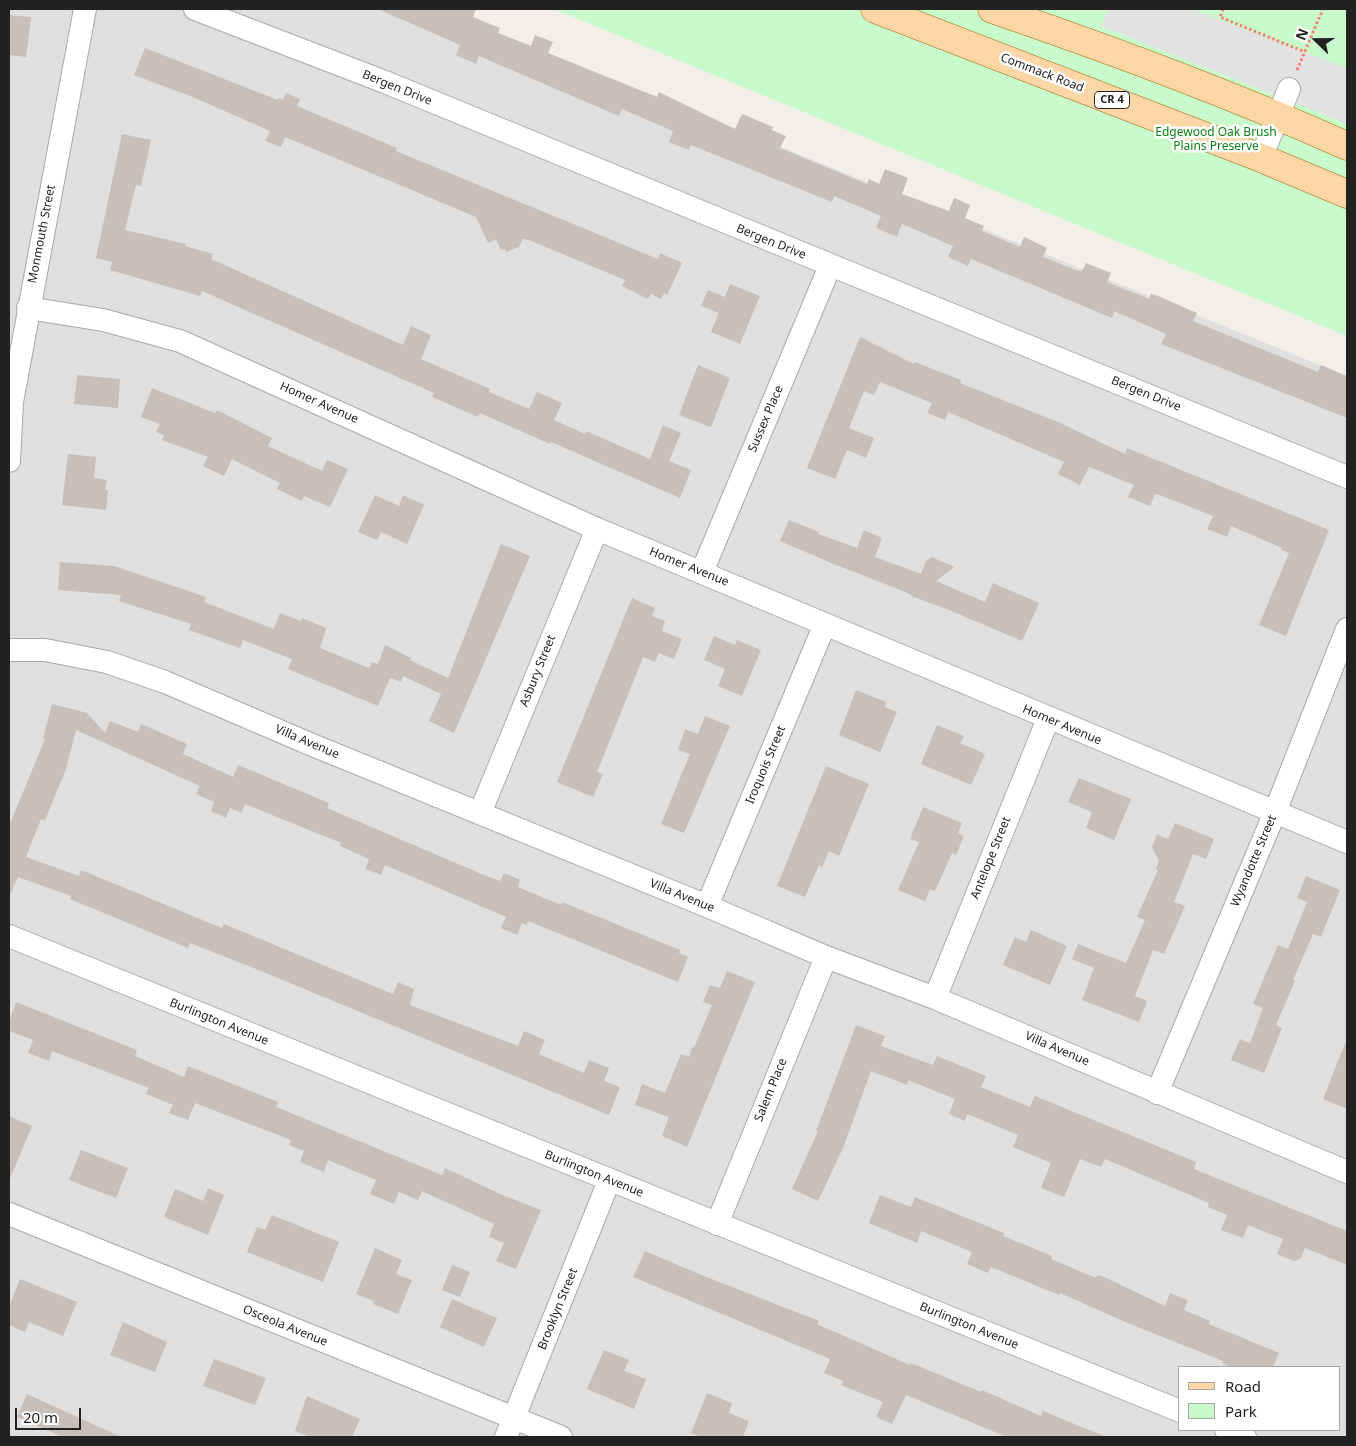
<!DOCTYPE html>
<html>
<head>
<meta charset="utf-8">
<style>
	body { margin:0 }
	#map { position:relative; width:1356px; height:1446px; overflow:hidden; background:#f2efe9; font-family:"Noto Sans",sans-serif }
	canvas { display:block }
	.frame { position:absolute; inset:0; border:10px solid #222; pointer-events:none }
	.legend { position:absolute; left:1178px; top:1366px; width:162px; height:65px; box-sizing:border-box; background:#fff; border:1px solid #a7a7a7; margin:0; padding:6px 9px; list-style:none; font-size:15px; color:#222 }
	.legend li { display:flex; align-items:center; gap:10px; height:25px }
	.legend b { width:25px; border:1px solid #a7a7a7 }
	.north { position:absolute; left:1291px; top:15px; width:50px; height:50px; -webkit-text-stroke:4px #fff; paint-order:stroke; rotate:292deg; font-size:14px; font-weight:700; line-height:20px; text-align:center; color:#222 }
	.north::after { content:''; display:block; margin:auto; width:18px; height:22px; background:#222; clip-path:polygon(50% 0,100% 100%,50% 72%,0 100%) }
	.scale { position:absolute; left:15px; top:1408px; width:66px; height:22px; box-sizing:border-box; border:2px solid #222; border-top:0; padding-left:6px; font-size:15px; line-height:18px; white-space:nowrap; color:#222; -webkit-text-stroke:4px #fff; paint-order:stroke }
</style>
</head>
<body>
<div id="map">
<canvas width="1356" height="1446"></canvas>
<div class="frame"></div>
<ul class="legend">
<li><b style="height:6px;background:#fcd6a4"></b>Road</li>
<li><b style="height:14px;background:#c8facc"></b>Park</li>
</ul>
<div class="north">N</div>
<div class="scale">20 m</div>
</div>
<script>
const g = document.querySelector('canvas').getContext('2d');
g.lineJoin = 'round';
function fillPath(path, color) { g.fillStyle = color; g.fill(path, 'evenodd'); }
function trace(path, color, width, dash) { g.strokeStyle = color; g.lineWidth = width; g.lineCap = dash ? 'butt' : 'round'; g.setLineDash(dash || []); g.stroke(path); }
function label(font, color, halo, rows, align = 'center') {
  g.font = font + ' "Noto Sans",sans-serif'; g.lineWidth = 5; g.setLineDash([]); g.textBaseline = 'middle'; g.strokeStyle = halo; g.fillStyle = color; for (const [text, x, y, turn = 0] of rows) {
    g.save(); g.translate(x, y); g.rotate((+turn || 0) * Math.PI / 180); g.textAlign = isNaN(turn) ? turn : align; if (halo) g.strokeText(text, 0, 0); g.fillText(text, 0, 0); g.restore();
  }
}
const residential = new Path2D(`
	M 9,9 L 439,9 L 1347,376 L 1347,1437 L 9,1437 ZM 1180,1367 L 1340,1367 L 1340,1430 L 1180,1430 Z`);
const park = new Path2D(`
	M 554,9 L 1347,9 L 1347,336 Z`);
const parking = new Path2D(`
	M 1109,9 L 1192,9 L 1347,68 L 1347,124 L 1101,26 Z`);
const building = new Path2D(`
	M 378,9 L 476,9 L 473,17 L 500,28 L 498,33 L 531,46 L 535,35 L 553,42 L 548,53 L 657,97 L 659,92 L 735,129 L 742,114 L 773,127 L 772,130 L 786,136 L 780,148 L 867,184 L 869,179 L 879,184 L 885,169 L 908,178 L 902,194 L 949,211 L 954,198 L 970,205 L 965,218 L 984,226 L 982,231 L 1020,247 L 1024,237 L 1047,248 L 1043,257 L 1076,270 L 1082,271 L 1086,263 L 1111,273 L 1107,282 L 1149,299 L 1151,294 L 1158,296 L 1197,313 L 1193,321 L 1318,372 L 1321,365 L 1347,376 L 1347,418 L 1161,344 L 1166,334 L 1114,311 L 1112,318 L 971,259 L 968,266 L 948,257 L 953,246 L 902,224 L 897,237 L 876,228 L 881,216 L 834,196 L 832,202 L 691,145 L 689,150 L 669,142 L 673,131 L 622,109 L 619,116 L 479,56 L 476,64 L 456,55 L 460,45 Z
	M 9,15 L 31,17 L 26,57 L 9,55 Z
	M 145,48 L 278,100 L 279,98 L 283,100 L 286,93 L 300,99 L 297,106 L 397,148 L 396,151 L 658,259 L 660,253 L 682,263 L 667,295 L 664,293 L 661,299 L 651,294 L 648,299 L 622,286 L 625,280 L 529,240 L 523,239 L 519,247 L 506,252 L 505,249 L 501,250 L 496,239 L 488,243 L 476,217 L 285,137 L 281,147 L 265,141 L 270,131 L 195,98 L 134,75 Z
	M 122,134 L 151,140 L 141,186 L 136,185 L 125,230 L 186,244 L 185,246 L 213,254 L 211,259 L 403,345 L 411,326 L 431,335 L 421,359 L 490,389 L 489,392 L 529,409 L 537,392 L 562,403 L 554,420 L 585,434 L 586,431 L 650,459 L 663,425 L 681,433 L 669,461 L 691,470 L 680,498 L 551,442 L 550,444 L 480,413 L 478,417 L 432,397 L 434,393 L 202,291 L 200,296 L 110,270 L 112,262 L 96,258 Z
	M 730,284 L 760,296 L 740,344 L 711,332 L 719,313 L 701,306 L 708,290 L 725,297 Z
	M 860,337 L 914,364 L 915,362 L 961,380 L 960,383 L 1058,422 L 1125,454 L 1127,448 L 1329,530 L 1286,636 L 1259,625 L 1289,553 L 1281,550 L 1282,548 L 1231,526 L 1227,537 L 1207,529 L 1213,516 L 1162,496 L 1155,494 L 1150,506 L 1128,497 L 1134,485 L 1089,467 L 1080,485 L 1058,474 L 1064,462 L 948,412 L 945,420 L 927,413 L 932,403 L 880,382 L 874,395 L 864,391 L 849,428 L 874,438 L 866,458 L 847,450 L 835,479 L 807,468 Z
	M 698,365 L 730,378 L 711,427 L 679,415 Z
	M 77,375 L 120,379 L 118,408 L 74,404 Z
	M 152,388 L 215,413 L 217,410 L 272,438 L 268,446 L 322,471 L 327,460 L 348,469 L 330,507 L 304,496 L 302,501 L 277,489 L 280,483 L 232,459 L 224,476 L 203,466 L 208,457 L 162,440 L 164,435 L 156,432 L 160,424 L 141,417 Z
	M 68,454 L 96,457 L 94,478 L 107,480 L 105,490 L 108,490 L 106,510 L 62,505 Z
	M 375,495 L 399,506 L 403,495 L 424,505 L 407,544 L 381,532 L 377,540 L 358,532 Z
	M 789,520 L 819,532 L 818,534 L 857,548 L 864,530 L 882,538 L 875,557 L 921,574 L 926,561 L 932,557 L 954,567 L 936,581 L 985,602 L 993,583 L 1039,603 L 1022,641 L 949,610 L 914,597 L 912,599 L 913,596 L 903,591 L 831,563 L 780,541 Z
	M 501,544 L 530,556 L 454,733 L 429,721 L 441,694 L 403,676 L 401,682 L 390,678 L 378,706 L 288,669 L 292,659 L 243,640 L 240,648 L 189,630 L 191,624 L 119,601 L 121,595 L 58,590 L 60,562 L 114,566 L 206,597 L 204,602 L 274,629 L 280,613 L 301,621 L 302,618 L 326,628 L 320,648 L 369,668 L 372,662 L 378,664 L 385,645 L 411,658 L 410,660 L 448,678 Z
	M 632,598 L 655,608 L 652,616 L 665,621 L 662,631 L 682,639 L 674,659 L 659,653 L 655,662 L 643,657 L 597,772 L 603,774 L 593,797 L 557,782 Z
	M 714,636 L 735,645 L 737,640 L 761,650 L 742,696 L 718,686 L 725,669 L 704,660 Z
	M 856,690 L 886,702 L 885,707 L 897,712 L 880,752 L 839,735 Z
	M 52,704 L 87,713 L 105,733 L 110,721 L 138,732 L 141,724 L 187,744 L 183,754 L 233,777 L 238,765 L 329,803 L 327,808 L 491,878 L 500,881 L 504,873 L 520,880 L 518,887 L 561,905 L 562,902 L 680,950 L 679,953 L 688,957 L 678,982 L 528,921 L 527,925 L 522,923 L 517,935 L 501,928 L 506,917 L 385,865 L 381,875 L 365,869 L 369,859 L 340,846 L 341,843 L 245,804 L 241,813 L 230,808 L 226,818 L 211,811 L 214,802 L 196,794 L 200,786 L 76,730 L 66,769 L 45,820 L 41,819 L 26,857 L 79,876 L 81,870 L 222,928 L 224,924 L 393,994 L 398,982 L 414,989 L 410,1005 L 518,1046 L 524,1031 L 545,1040 L 539,1054 L 584,1073 L 589,1060 L 609,1068 L 604,1081 L 620,1087 L 609,1115 L 261,971 L 190,943 L 188,948 L 70,899 L 71,896 L 18,877 L 9,897 L 9,826 L 45,739 L 43,738 Z
	M 705,716 L 730,726 L 684,833 L 661,824 L 690,754 L 678,750 L 685,729 L 698,734 Z
	M 937,725 L 964,736 L 960,743 L 985,754 L 971,785 L 921,764 Z
	M 826,766 L 869,784 L 839,856 L 829,851 L 822,867 L 819,865 L 805,897 L 777,886 Z
	M 1079,778 L 1131,799 L 1114,840 L 1086,828 L 1092,812 L 1068,802 Z
	M 923,807 L 962,823 L 958,833 L 964,836 L 956,855 L 952,853 L 935,891 L 930,889 L 925,901 L 898,890 L 919,842 L 910,839 Z
	M 1175,823 L 1214,839 L 1206,859 L 1193,854 L 1174,902 L 1185,906 L 1164,954 L 1153,950 L 1135,996 L 1147,1001 L 1139,1022 L 1082,1000 L 1094,968 L 1072,959 L 1078,944 L 1126,963 L 1145,920 L 1137,917 L 1158,870 L 1156,869 L 1159,861 L 1152,847 L 1157,834 L 1168,839 Z
	M 1306,876 L 1340,890 L 1321,937 L 1313,934 L 1293,980 L 1295,981 L 1276,1025 L 1282,1028 L 1264,1073 L 1231,1060 L 1240,1039 L 1250,1043 L 1263,1008 L 1253,1004 L 1278,945 L 1288,949 L 1307,902 L 1297,898 Z
	M 1031,930 L 1067,946 L 1050,985 L 1003,965 L 1015,937 L 1026,942 Z
	M 727,971 L 755,982 L 687,1147 L 662,1136 L 669,1117 L 635,1105 L 642,1084 L 665,1093 L 681,1054 L 689,1057 L 692,1047 L 694,1048 L 712,1005 L 703,1002 L 710,985 L 720,988 Z
	M 16,1002 L 137,1050 L 135,1056 L 184,1077 L 188,1066 L 278,1102 L 276,1107 L 442,1175 L 445,1168 L 500,1194 L 541,1210 L 516,1269 L 496,1261 L 504,1243 L 489,1237 L 494,1224 L 422,1191 L 418,1200 L 399,1192 L 394,1204 L 370,1194 L 376,1180 L 328,1160 L 324,1172 L 300,1162 L 304,1151 L 289,1145 L 291,1140 L 195,1103 L 188,1120 L 169,1113 L 173,1105 L 146,1094 L 149,1088 L 52,1051 L 49,1061 L 28,1053 L 33,1040 L 9,1031 L 9,1022 Z
	M 856,1025 L 885,1036 L 881,1046 L 933,1065 L 937,1056 L 986,1076 L 981,1087 L 1030,1107 L 1035,1096 L 1196,1162 L 1194,1169 L 1347,1231 L 1347,1265 L 1305,1248 L 1301,1258 L 1294,1261 L 1277,1254 L 1283,1239 L 1248,1225 L 1243,1238 L 1221,1230 L 1227,1215 L 1208,1207 L 1209,1203 L 1105,1159 L 1101,1167 L 1080,1159 L 1064,1197 L 1041,1188 L 1051,1163 L 1013,1147 L 1018,1135 L 967,1114 L 965,1121 L 949,1114 L 955,1099 L 908,1080 L 907,1085 L 871,1071 L 843,1148 L 818,1201 L 792,1189 L 818,1131 L 816,1131 Z
	M 1346,1041 L 1347,1041 L 1347,1109 L 1323,1099 Z
	M 9,1116 L 32,1126 L 9,1181 Z
	M 81,1150 L 128,1168 L 116,1198 L 69,1180 Z
	M 208,1188 L 224,1195 L 208,1235 L 164,1217 L 175,1189 L 203,1201 Z
	M 880,1195 L 911,1207 L 915,1197 L 1004,1233 L 1003,1236 L 1052,1256 L 1051,1259 L 1096,1278 L 1097,1275 L 1104,1277 L 1165,1306 L 1170,1293 L 1188,1300 L 1184,1310 L 1210,1321 L 1209,1324 L 1279,1353 L 1273,1367 L 1231,1367 L 1222,1363 L 1223,1361 L 1130,1324 L 1060,1293 L 1059,1295 L 991,1267 L 988,1273 L 967,1264 L 972,1252 L 921,1231 L 917,1243 L 869,1223 Z
	M 272,1215 L 339,1242 L 323,1282 L 247,1252 L 257,1227 L 265,1230 Z
	M 375,1248 L 402,1260 L 396,1274 L 412,1280 L 398,1314 L 373,1304 L 374,1301 L 356,1294 Z
	M 645,1251 L 699,1274 L 819,1321 L 817,1324 L 910,1365 L 911,1363 L 981,1392 L 982,1390 L 1041,1416 L 1043,1411 L 1106,1437 L 1007,1437 L 906,1395 L 892,1424 L 876,1417 L 883,1402 L 841,1385 L 843,1381 L 824,1373 L 830,1359 L 633,1277 Z
	M 452,1265 L 470,1272 L 460,1297 L 442,1290 Z
	M 20,1279 L 77,1302 L 63,1336 L 29,1322 L 25,1332 L 9,1325 L 9,1307 Z
	M 452,1299 L 497,1318 L 484,1347 L 440,1327 Z
	M 123,1322 L 167,1342 L 155,1372 L 110,1355 Z
	M 604,1350 L 629,1360 L 624,1371 L 646,1379 L 634,1409 L 587,1389 Z
	M 214,1359 L 266,1378 L 255,1405 L 203,1386 Z
	M 707,1393 L 732,1403 L 729,1413 L 749,1421 L 743,1437 L 701,1437 L 691,1433 Z
	M 27,1394 L 64,1411 L 121,1437 L 63,1437 L 17,1417 Z
	M 307,1396 L 360,1419 L 352,1437 L 311,1437 L 295,1431 Z`);
const path = new Path2D(`
	M 1223,9 L 1220,17 L 1305,52
	M 1297,70 L 1323,9`);
const minor = new Path2D(`
	M 195,9 L 385,82 L 1347,477
	M 1261,158 L 1289,89
	M 28,308 L 103,320 L 180,341 L 597,529 L 1347,842
	M 9,461 L 12,402 L 85,9
	M 702,572 L 830,266
	M 9,650 L 45,650 L 107,662 L 165,682 L 310,744 L 707,906 L 826,957 L 935,998 L 1347,1172
	M 480,813 L 597,529
	M 707,906 L 825,624
	M 9,936 L 1180,1411
	M 935,998 L 1048,719
	M 1157,1093 L 1275,812 L 1347,629
	M 9,1214 L 561,1437
	M 717,1224 L 826,957
	M 1226,1430 L 1245,1437
	M 506,1437 L 609,1181`);
const major = new Path2D(`
	M 875,9 L 1261,158 L 1347,194
	M 992,9 C 1112,50 1231,94 1347,146`);
const shields = [
	[1112,100,35]
];
const shieldNames = [
	["CR 4",1112,100]
];
const streetNames = [
	["Commack Road",1042,73,21],
	["Bergen Drive",397,88,22],
	["Monmouth Street",42,234,-79],
	["Bergen Drive",771,242,22],
	["Bergen Drive",1146,394,22],
	["Homer Avenue",319,403,24],
	["Sussex Place",766,419,-67],
	["Homer Avenue",689,567,22],
	["Asbury Street",538,671,-68],
	["Homer Avenue",1062,725,23],
	["Villa Avenue",307,742,23],
	["Iroquois Street",766,765,-67],
	["Antelope Street",991,858,-68],
	["Wyandotte Street",1254,861,-67],
	["Villa Avenue",682,896,22],
	["Burlington Avenue",219,1022,22],
	["Villa Avenue",1057,1049,23],
	["Salem Place",771,1090,-68],
	["Burlington Avenue",594,1174,22],
	["Brooklyn Street",558,1309,-68],
	["Osceola Avenue",285,1326,22],
	["Burlington Avenue",969,1326,22]
];
const parkNames = [
	["Edgewood Oak Brush",1216,133],
	["Plains Preserve",1216,147]
];
fillPath(residential, '#e0dfdf');
fillPath(park, '#c8facc');
fillPath(parking, '#e2e2e2');
fillPath(building, '#c7bfb8');
trace(minor, '#a9a9a9', 24);
trace(major, '#a06b00', 29);
trace(path, '#fa8072', 3, [2.5, 2.5]);
trace(minor, '#fff', 22);
trace(major, '#fcd6a4', 28);
for (const [x, y, w] of shields) { const box = new Path2D(); box.roundRect(x - w / 2, y - 8.5, w, 17, 4); g.fillStyle = '#fff'; g.fill(box); trace(box, '#222', 1); }
label('bold 11px', '#222', null, shieldNames);
label('12px', '#222', '#fff', streetNames);
label('12px', '#0c8416', '#fff', parkNames);
</script>
</body>
</html>
